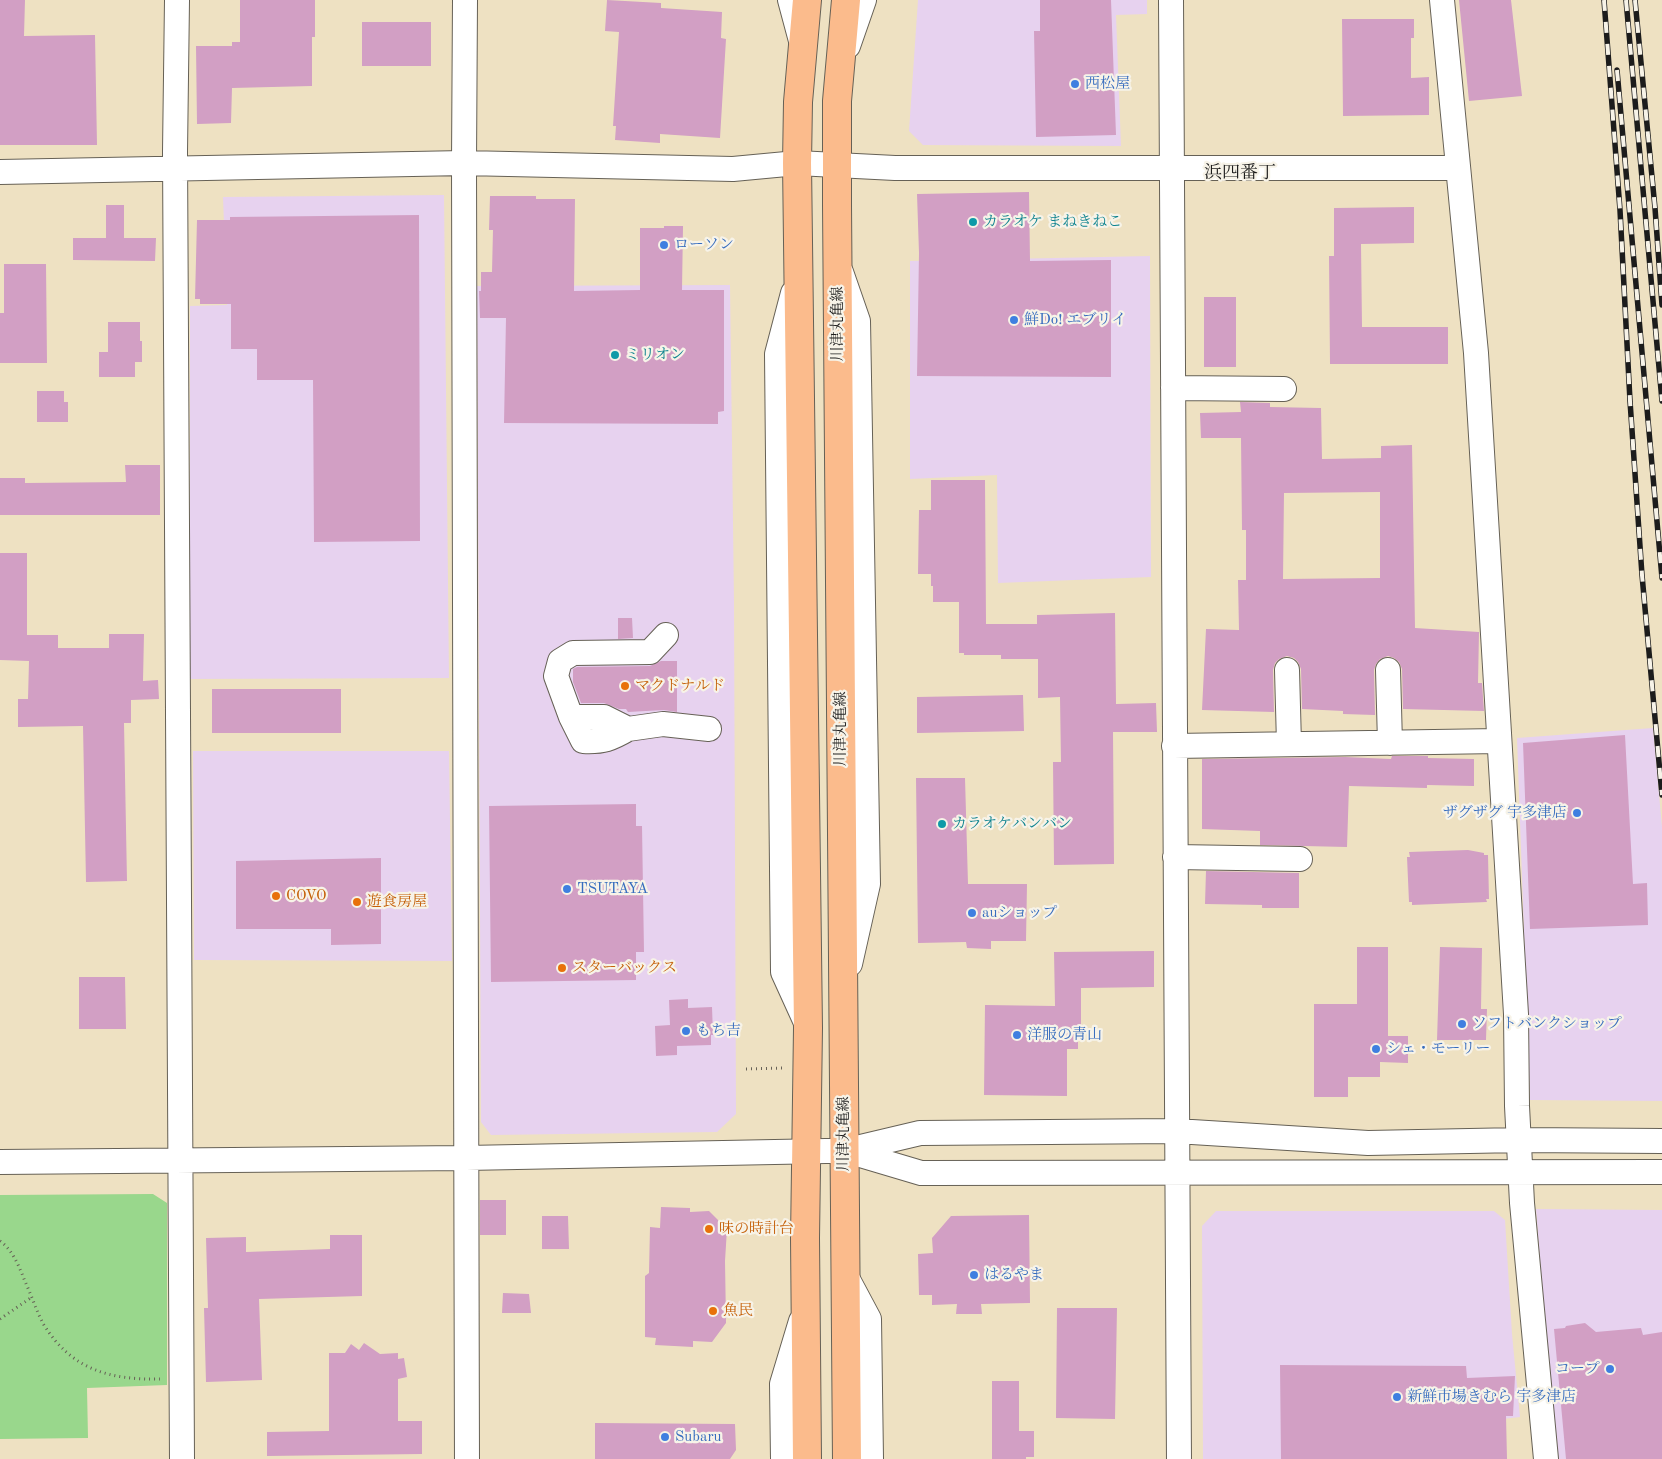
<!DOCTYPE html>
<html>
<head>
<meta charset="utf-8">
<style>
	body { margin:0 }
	canvas { display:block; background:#eee1c2 }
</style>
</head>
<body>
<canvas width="1662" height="1459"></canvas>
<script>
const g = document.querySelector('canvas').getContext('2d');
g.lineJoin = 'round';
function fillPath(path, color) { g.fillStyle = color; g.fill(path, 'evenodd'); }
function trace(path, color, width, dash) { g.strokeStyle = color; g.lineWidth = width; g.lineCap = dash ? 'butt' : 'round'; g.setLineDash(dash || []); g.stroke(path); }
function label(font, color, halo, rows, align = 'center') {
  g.font = font + ' "Old Standard TT","Noto Serif JP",serif'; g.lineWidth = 4.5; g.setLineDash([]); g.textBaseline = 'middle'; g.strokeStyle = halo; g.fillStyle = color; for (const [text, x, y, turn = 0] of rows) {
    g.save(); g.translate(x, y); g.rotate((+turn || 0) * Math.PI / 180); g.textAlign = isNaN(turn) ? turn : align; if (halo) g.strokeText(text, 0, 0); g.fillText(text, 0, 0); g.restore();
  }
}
const built = new Path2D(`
	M 918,0 L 1147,0 L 1147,14 L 1116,15 L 1121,146 L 923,145 L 909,131 Z
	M 444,195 L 449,678 L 190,679 L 190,306 L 227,305 L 223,197 Z
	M 1150,256 L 1151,577 L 998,583 L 997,475 L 910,479 L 910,261 Z
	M 730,285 L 734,602 L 736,1114 L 717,1132 L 491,1135 L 481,1122 L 477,286 Z
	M 1653,728 L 1662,827 L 1662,1101 L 1530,1100 L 1517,738 Z
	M 193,751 L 449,751 L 452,961 L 194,960 Z
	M 1536,1209 L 1662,1210 L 1662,1459 L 1555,1459 Z
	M 1216,1211 L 1494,1211 L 1505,1220 L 1512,1334 L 1520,1417 L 1477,1422 L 1477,1459 L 1203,1459 L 1202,1226 Z`);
const green = new Path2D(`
	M 153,1194 L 167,1203 L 167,1385 L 87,1388 L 88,1438 L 0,1439 L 0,1195 Z`);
const building = new Path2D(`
	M 0,0 L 25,0 L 24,36 L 95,35 L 97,145 L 0,145 Z
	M 240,0 L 315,0 L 315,37 L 312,37 L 312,86 L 232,88 L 231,123 L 197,124 L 196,46 L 232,46 L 232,42 L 240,42 Z
	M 607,0 L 661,3 L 661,8 L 722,12 L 721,38 L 726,39 L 720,138 L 660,134 L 660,143 L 615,140 L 616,126 L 613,126 L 619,32 L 605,31 Z
	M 1040,0 L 1111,0 L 1116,135 L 1036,137 L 1034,31 L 1040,31 Z
	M 1459,0 L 1511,0 L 1522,96 L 1469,101 Z
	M 1342,19 L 1414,19 L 1414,38 L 1411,38 L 1411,78 L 1429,77 L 1429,115 L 1343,116 Z
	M 362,22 L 431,22 L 431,66 L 362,66 Z
	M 1029,192 L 1030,261 L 1111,260 L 1111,377 L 917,376 L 919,253 L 917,194 Z
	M 490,196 L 536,196 L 536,199 L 575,199 L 574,291 L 640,290 L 640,228 L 664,228 L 664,226 L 683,226 L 682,290 L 724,290 L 724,411 L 718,412 L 718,424 L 504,423 L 506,318 L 480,318 L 479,291 L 481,291 L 481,272 L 492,272 L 493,230 L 489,230 Z
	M 106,205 L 124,205 L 124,238 L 156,238 L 155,261 L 73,260 L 73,238 L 106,238 Z
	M 1414,207 L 1414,243 L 1361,244 L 1362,327 L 1448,327 L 1448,364 L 1330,364 L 1329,256 L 1334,256 L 1334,208 Z
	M 419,215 L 420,541 L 314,542 L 313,380 L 257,380 L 257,349 L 231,349 L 231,304 L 200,304 L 200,299 L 195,299 L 197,220 L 230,220 L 230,217 Z
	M 4,264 L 46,264 L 47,363 L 0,363 L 0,313 L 4,313 Z
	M 1204,297 L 1236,297 L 1236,367 L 1204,367 Z
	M 108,322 L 140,322 L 140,341 L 142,341 L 142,362 L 135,362 L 135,377 L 99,377 L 99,352 L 108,352 Z
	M 37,391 L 64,391 L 64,402 L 68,402 L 68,422 L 37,422 Z
	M 1240,402 L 1270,403 L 1270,407 L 1321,408 L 1322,459 L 1381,458 L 1381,446 L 1412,445 L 1415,628 L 1479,632 L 1478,683 L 1482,683 L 1484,711 L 1403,709 L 1402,669 L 1399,662 L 1394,658 L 1388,656 L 1380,659 L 1376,664 L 1374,670 L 1375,715 L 1343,714 L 1343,711 L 1302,709 L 1301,669 L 1298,662 L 1294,658 L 1287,656 L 1279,659 L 1275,663 L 1273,670 L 1274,712 L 1202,710 L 1206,629 L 1239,630 L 1238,580 L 1246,580 L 1246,530 L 1242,530 L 1241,438 L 1201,438 L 1200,413 L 1241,412 ZM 1380,492 L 1380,578 L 1283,579 L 1284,493 Z
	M 125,465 L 160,465 L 160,515 L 0,515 L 0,478 L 25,478 L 25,483 L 126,482 Z
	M 931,480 L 985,480 L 986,624 L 1037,624 L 1037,615 L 1115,613 L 1116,704 L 1156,703 L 1157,732 L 1113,732 L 1114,864 L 1054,865 L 1053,762 L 1061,762 L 1060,697 L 1038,698 L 1038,659 L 1001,659 L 1001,655 L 964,655 L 964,653 L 959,653 L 959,602 L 933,602 L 933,586 L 931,586 L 931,574 L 918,574 L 919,510 L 931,510 Z
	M 0,553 L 27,553 L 27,635 L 58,635 L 58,648 L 109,648 L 109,634 L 144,634 L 143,681 L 158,680 L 159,699 L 131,700 L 131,723 L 124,723 L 127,881 L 86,882 L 83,726 L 18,727 L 18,699 L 28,699 L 29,661 L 0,660 Z
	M 618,618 L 632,618 L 633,638 L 618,639 Z
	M 661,661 L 677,661 L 677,712 L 664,710 L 628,712 L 626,709 L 619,709 L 604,703 L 581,703 L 573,682 L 573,669 L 577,667 L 650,666 Z
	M 212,689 L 341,689 L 341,733 L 212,733 Z
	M 1023,695 L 1024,731 L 917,733 L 917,697 Z
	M 1625,735 L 1633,884 L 1647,883 L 1648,925 L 1530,929 L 1523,743 Z
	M 1392,756 L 1428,756 L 1428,758 L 1474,759 L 1474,786 L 1427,785 L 1427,788 L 1349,786 L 1347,847 L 1260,845 L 1260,831 L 1202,829 L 1202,759 L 1345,757 L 1391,759 Z
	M 916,778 L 965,778 L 968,884 L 1027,884 L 1026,941 L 991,941 L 991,949 L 967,948 L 966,942 L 918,943 Z
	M 636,804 L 636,826 L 642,826 L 644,952 L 636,952 L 636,980 L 491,982 L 489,806 Z
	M 1468,850 L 1484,853 L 1484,855 L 1488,855 L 1489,899 L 1486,899 L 1487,902 L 1412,905 L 1412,902 L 1409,902 L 1407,857 L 1410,857 L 1409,852 Z
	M 381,858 L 381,944 L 331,945 L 331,929 L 236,929 L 236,861 Z
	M 1206,871 L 1299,873 L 1299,908 L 1262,908 L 1262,905 L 1205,904 Z
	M 1357,947 L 1388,947 L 1388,1036 L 1408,1036 L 1408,1063 L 1380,1062 L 1380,1077 L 1348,1077 L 1348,1097 L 1314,1097 L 1314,1004 L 1357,1004 Z
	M 1440,947 L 1482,948 L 1481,1009 L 1487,1009 L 1486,1040 L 1437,1040 Z
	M 1154,951 L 1154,987 L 1081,988 L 1081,1039 L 1078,1039 L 1078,1049 L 1067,1049 L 1067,1096 L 984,1095 L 985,1005 L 1055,1006 L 1054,952 Z
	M 79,977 L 125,977 L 126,1029 L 79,1029 Z
	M 688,999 L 688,1008 L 712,1007 L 713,1035 L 711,1035 L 711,1045 L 677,1046 L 677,1055 L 656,1056 L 655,1026 L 670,1025 L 669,1000 Z
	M 480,1200 L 506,1200 L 506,1235 L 480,1235 Z
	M 661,1207 L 690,1208 L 690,1212 L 709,1211 L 727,1229 L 725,1261 L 726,1323 L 712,1342 L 693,1341 L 693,1347 L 655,1345 L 656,1338 L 645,1337 L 645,1276 L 649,1273 L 650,1227 L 660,1228 Z
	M 1029,1215 L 1030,1303 L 981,1304 L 982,1314 L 956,1314 L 957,1304 L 932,1305 L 932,1295 L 919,1295 L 918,1254 L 933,1253 L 932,1238 L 951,1216 Z
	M 542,1216 L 568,1216 L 569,1249 L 542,1249 Z
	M 330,1235 L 362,1235 L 362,1296 L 259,1299 L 262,1380 L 206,1382 L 204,1308 L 208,1308 L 206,1238 L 246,1237 L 246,1252 L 330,1249 Z
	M 503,1293 L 529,1294 L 531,1313 L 502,1313 Z
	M 1057,1308 L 1117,1308 L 1115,1419 L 1056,1418 Z
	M 1585,1323 L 1596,1332 L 1641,1328 L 1643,1335 L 1662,1332 L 1662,1459 L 1566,1459 L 1554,1329 L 1565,1328 L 1566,1326 Z
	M 364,1343 L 380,1354 L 398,1353 L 398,1359 L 404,1358 L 407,1377 L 398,1379 L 398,1421 L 422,1421 L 422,1454 L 267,1456 L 267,1432 L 329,1431 L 329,1353 L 345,1353 L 351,1344 L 359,1350 Z
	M 1280,1365 L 1466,1366 L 1467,1378 L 1515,1376 L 1513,1416 L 1506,1416 L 1507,1459 L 1281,1459 Z
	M 992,1381 L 1019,1381 L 1019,1431 L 1034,1431 L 1034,1457 L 1026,1457 L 1026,1459 L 992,1459 Z
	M 595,1423 L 735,1424 L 736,1450 L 730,1459 L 595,1459 Z`);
const path = new Path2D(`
	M 746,1069 L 783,1068
	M 0,1241 C 15,1252 20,1270 27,1286 C 33,1299 37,1313 44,1325 C 72,1370 110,1380 160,1379
	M 0,1319 L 32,1297`);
const minor = new Path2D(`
	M 177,0 L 175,152 L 182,1459
	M 465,0 L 464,163 L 467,1459
	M 790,0 L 801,41
	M 1171,0 L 1179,1459
	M 1442,0 L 1476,353 L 1516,1014 L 1517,1106 L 1522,1203 L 1546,1459
	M 848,46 L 864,0
	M 0,172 L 464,163 L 733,169 L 797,163 L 895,168 L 1457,168
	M 841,272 L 858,321 L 868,884 L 850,964
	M 793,293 L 777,354 L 783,972 L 808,1027
	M 1173,388 L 1284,389
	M 666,635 L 650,652 L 573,653 L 560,661 L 556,676 L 571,717 L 604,717 L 628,729 L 663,724 L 709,729
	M 1287,670 L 1289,744
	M 1388,670 L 1390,743
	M 571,717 L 583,741 C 603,742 611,739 628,729
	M 1174,746 L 1499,741
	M 1175,857 L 1300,859
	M 847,1151 L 921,1173 L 1662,1172
	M 0,1162 L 466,1158 L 826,1151 L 844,1151 L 920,1133 L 1176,1131 L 1368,1143 L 1520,1140 L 1662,1141
	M 845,1274 L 869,1319 L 871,1459
	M 783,1459 L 782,1384 L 801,1321`);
const major = new Path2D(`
	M 807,0 L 798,102 L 797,163 L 808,1028 L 805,1238 L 807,1459
	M 846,0 L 837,101 L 837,205 L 847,1459`);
const rail = new Path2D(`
	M 1604,0 L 1620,210 L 1630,401 L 1642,575 L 1662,795
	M 1626,0 L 1662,401
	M 1635,0 L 1655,208 L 1662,305
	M 1617,70 L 1662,578`);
const markers = [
	[1075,84,5,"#3f7fe0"],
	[973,222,5,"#0f9aa8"],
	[664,245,5,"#3f7fe0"],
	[1014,320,5,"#3f7fe0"],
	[615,355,5,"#0f9aa8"],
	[625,686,5,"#e8710a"],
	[1577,813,5,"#3f7fe0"],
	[942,824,5,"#0f9aa8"],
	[567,889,5,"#3f7fe0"],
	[276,896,5,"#e8710a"],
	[357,902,5,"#e8710a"],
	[972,913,5,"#3f7fe0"],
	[562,968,5,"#e8710a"],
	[1462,1024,5,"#3f7fe0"],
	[686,1031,5,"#3f7fe0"],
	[1017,1035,5,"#3f7fe0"],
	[1376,1049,5,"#3f7fe0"],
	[709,1229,5,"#e8710a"],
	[974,1275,5,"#3f7fe0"],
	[713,1311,5,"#e8710a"],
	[1610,1369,5,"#3f7fe0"],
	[1397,1397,5,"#3f7fe0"],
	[665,1437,5,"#3f7fe0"]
];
const shopNames = [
	["西松屋",1085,84],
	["ローソン",674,245],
	["鮮Do! エブリイ",1024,320],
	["ザグザグ 宇多津店",1567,813,"right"],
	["TSUTAYA",577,889],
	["auショップ",982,913],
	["ソフトバンクショップ",1472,1024],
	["もち吉",696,1031],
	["洋服の青山",1027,1035],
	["シェ・モーリー",1386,1049],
	["はるやま",984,1275],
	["コープ",1600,1369,"right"],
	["新鮮市場きむら 宇多津店",1407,1397],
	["Subaru",675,1437]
];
const cultureNames = [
	["カラオケ まねきねこ",983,222],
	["ミリオン",625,355],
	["カラオケバンバン",952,824]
];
const streetNames = [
	["川津丸亀線",838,324,-90],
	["川津丸亀線",841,729,-90],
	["川津丸亀線",844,1134,-90]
];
const foodNames = [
	["マクドナルド",635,686],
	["COVO",286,896],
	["遊食房屋",367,902],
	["スターバックス",572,968],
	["味の時計台",719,1229],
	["魚民",723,1311]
];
const quarterNames = [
	["浜四番丁",1240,173]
];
fillPath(built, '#e7d2ef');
fillPath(green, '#99d78c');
fillPath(building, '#d29fc4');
trace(minor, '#666156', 26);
trace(major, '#666156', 30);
trace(path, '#666156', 3, [1, 4]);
trace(minor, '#fff', 24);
trace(major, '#fbbb8c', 28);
trace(rail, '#1c1c1c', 5.5);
trace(rail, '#f7f3e8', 4, [11]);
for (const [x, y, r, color] of markers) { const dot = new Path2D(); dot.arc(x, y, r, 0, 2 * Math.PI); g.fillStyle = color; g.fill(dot); trace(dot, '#f7f3e8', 2); }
label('15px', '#366cbe', '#f7f3e8', shopNames, 'left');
label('15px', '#0d838f', '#f7f3e8', cultureNames, 'left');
label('15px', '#1c1c1c', '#f7f3e8', streetNames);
label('15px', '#c56008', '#f7f3e8', foodNames, 'left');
label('18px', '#1c1c1c', '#f7f3e8', quarterNames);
</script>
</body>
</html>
